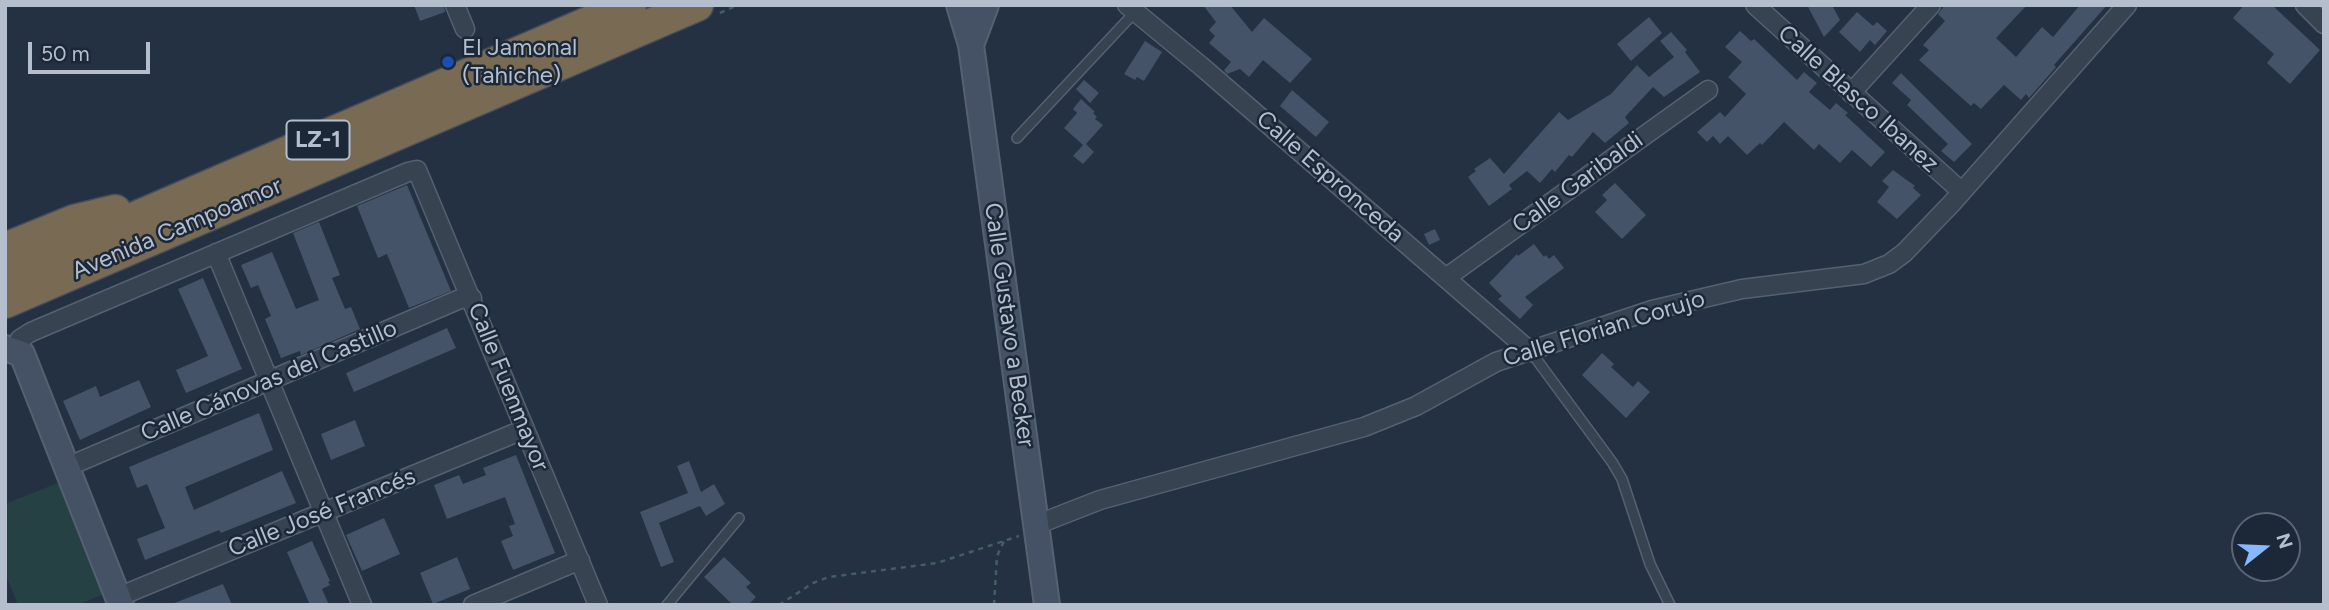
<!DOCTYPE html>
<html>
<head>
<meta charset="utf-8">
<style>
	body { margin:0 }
	#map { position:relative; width:2329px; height:610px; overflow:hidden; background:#233143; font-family:Figtree,sans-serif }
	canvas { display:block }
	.frame { position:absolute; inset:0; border:7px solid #b4becd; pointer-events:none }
	.north { position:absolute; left:2231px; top:512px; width:70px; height:70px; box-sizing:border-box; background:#1c2838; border:2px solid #596474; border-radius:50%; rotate:72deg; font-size:19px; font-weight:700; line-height:28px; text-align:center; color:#b4becd }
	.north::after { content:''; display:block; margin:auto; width:24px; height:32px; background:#87b7ff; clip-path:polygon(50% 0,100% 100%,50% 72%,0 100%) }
	.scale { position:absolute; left:28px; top:42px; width:122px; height:32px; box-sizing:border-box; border:4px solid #b4becd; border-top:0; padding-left:9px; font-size:21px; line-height:24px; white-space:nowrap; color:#b4becd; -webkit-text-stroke:5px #1c2838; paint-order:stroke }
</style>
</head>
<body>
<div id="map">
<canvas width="2329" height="610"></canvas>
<div class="frame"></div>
<div class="north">N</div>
<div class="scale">50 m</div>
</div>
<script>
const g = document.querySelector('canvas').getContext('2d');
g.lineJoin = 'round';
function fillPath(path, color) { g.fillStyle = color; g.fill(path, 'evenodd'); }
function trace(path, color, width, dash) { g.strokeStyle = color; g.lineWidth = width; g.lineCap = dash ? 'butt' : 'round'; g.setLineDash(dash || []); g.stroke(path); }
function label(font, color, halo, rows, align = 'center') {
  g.font = font + ' Figtree,sans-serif'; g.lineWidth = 5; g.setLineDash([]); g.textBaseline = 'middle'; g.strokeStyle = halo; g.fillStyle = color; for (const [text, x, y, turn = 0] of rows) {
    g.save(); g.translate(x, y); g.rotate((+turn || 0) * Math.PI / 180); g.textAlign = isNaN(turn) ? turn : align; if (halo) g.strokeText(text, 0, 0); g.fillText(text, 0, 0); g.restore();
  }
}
const green = new Path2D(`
	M 60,482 L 106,593 L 77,605 L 18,605 L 5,573 L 5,504 Z`);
const building = new Path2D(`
	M 414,5 L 444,5 L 445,12 L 420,21 Z
	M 1203,5 L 1230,5 L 1252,32 L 1264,18 L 1312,59 L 1290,83 L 1263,60 L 1249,77 L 1240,69 L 1227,74 L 1224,70 L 1231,62 L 1209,43 L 1215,36 L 1209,30 L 1216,22 Z
	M 1807,5 L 1832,5 L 1840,20 L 1824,37 Z
	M 1945,5 L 2027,5 L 1996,38 L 2016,57 L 2042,27 L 2053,37 L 2080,5 L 2107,5 L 2054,65 L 2056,67 L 2029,98 L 2026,94 L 2021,100 L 2004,85 L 1981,109 L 1974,103 L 1971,106 L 1919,60 L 1929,50 L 1923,45 L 1945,21 L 1938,14 Z
	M 2244,5 L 2272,5 L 2320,50 L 2290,84 L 2267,63 L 2274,54 L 2233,18 Z
	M 1857,12 L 1873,26 L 1877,22 L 1887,31 L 1875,45 L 1870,40 L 1860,52 L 1839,32 Z
	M 1649,17 L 1662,33 L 1631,61 L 1617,44 Z
	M 1740,31 L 1751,41 L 1754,39 L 1797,80 L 1804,72 L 1817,83 L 1809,92 L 1830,110 L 1836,103 L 1848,113 L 1845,115 L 1885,152 L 1871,167 L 1852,150 L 1840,163 L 1819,144 L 1814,150 L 1784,122 L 1762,145 L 1760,143 L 1747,155 L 1728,136 L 1720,144 L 1713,136 L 1707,142 L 1697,132 L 1720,112 L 1725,117 L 1746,94 L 1728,77 L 1742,62 L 1725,47 Z
	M 1671,32 L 1687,50 L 1685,52 L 1700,72 L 1664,97 L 1653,87 L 1625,117 L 1629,123 L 1605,143 L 1593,132 L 1572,157 L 1569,155 L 1555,172 L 1552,169 L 1540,183 L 1527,171 L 1509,185 L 1512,189 L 1489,206 L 1468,177 L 1476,171 L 1474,169 L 1490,158 L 1504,174 L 1559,112 L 1568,120 L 1611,94 L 1637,65 L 1649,77 L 1674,57 L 1660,41 Z
	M 1145,41 L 1162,52 L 1144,81 L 1137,77 L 1135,80 L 1124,74 Z
	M 1901,73 L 1972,144 L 1954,162 L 1941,151 L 1948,144 L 1907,105 L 1911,100 L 1892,83 Z
	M 1084,80 L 1099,93 L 1090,103 L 1076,89 Z
	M 1292,90 L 1329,122 L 1316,137 L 1280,106 Z
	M 1081,99 L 1095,112 L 1093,113 L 1097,117 L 1095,119 L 1103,125 L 1086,144 L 1094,152 L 1083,164 L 1073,156 L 1083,145 L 1064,128 L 1077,113 L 1073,109 Z
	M 1893,170 L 1915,186 L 1913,188 L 1921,195 L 1897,219 L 1877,202 L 1889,187 L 1882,181 Z
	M 1615,183 L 1646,215 L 1622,239 L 1595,212 L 1607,200 L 1602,195 Z
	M 407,185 L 451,291 L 409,308 L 387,254 L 378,258 L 357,206 Z
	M 319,222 L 340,275 L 332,278 L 345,309 L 351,307 L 360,329 L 301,355 L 300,351 L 281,358 L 265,319 L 271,316 L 258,285 L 251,288 L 241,265 L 272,252 L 296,309 L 319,300 L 293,233 Z
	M 1435,229 L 1440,240 L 1429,245 L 1424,234 Z
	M 1534,244 L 1544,257 L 1546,255 L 1549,259 L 1554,255 L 1564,268 L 1525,297 L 1533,305 L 1520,319 L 1498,299 L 1502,296 L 1489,283 L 1517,254 L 1518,256 Z
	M 203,278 L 242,369 L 186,393 L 176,370 L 208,356 L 178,289 Z
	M 447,328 L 456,348 L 354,392 L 346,373 Z
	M 1602,353 L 1614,364 L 1611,367 L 1633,387 L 1638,381 L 1650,392 L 1626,418 L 1582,375 Z
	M 139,380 L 151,407 L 80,440 L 63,401 L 96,386 L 100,397 Z
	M 259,413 L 273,450 L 185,487 L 194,510 L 282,471 L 296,503 L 221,533 L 219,530 L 145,560 L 137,539 L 165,528 L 147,484 L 137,488 L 129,467 Z
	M 355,420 L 365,446 L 331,460 L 321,434 Z
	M 516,455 L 555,553 L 513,570 L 501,541 L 513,536 L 509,526 L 515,524 L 505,497 L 447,519 L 434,485 L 459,475 L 463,484 L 486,475 L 483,468 Z
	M 689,461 L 701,492 L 714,484 L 725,504 L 706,516 L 700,506 L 659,523 L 674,562 L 661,567 L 640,512 L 688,493 L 677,466 Z
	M 384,518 L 400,554 L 362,571 L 346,535 Z
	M 312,541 L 330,581 L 328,582 L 330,585 L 322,589 L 329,605 L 310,605 L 287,552 Z
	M 457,557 L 470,589 L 433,604 L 420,573 Z
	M 724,557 L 751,583 L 746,587 L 756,597 L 748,605 L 733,605 L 704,577 Z
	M 223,584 L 232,605 L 172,605 L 172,604 Z`);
const path = new Path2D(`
	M 720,13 L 738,5
	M 779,605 L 813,583 L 829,577 L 937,563 L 1019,536
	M 994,605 L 997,556 L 1004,541`);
const lane = new Path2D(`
	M 1017,138 L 1135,12
	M 1531,352 L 1612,462 L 1622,479 L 1650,564 L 1670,605
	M 667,605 L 739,518`);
const street = new Path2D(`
	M 455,5 L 465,29
	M 1127,5 L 1201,66 L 1531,352
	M 1755,5 L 1962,192
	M 2305,5 L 2324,24
	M 1851,93 L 1931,5
	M 216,253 L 362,605
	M 1447,277 L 1708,90
	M 22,354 L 20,339 L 31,332 L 408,172 L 417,170 L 598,605
	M 67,467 L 460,299 L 472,298
	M 1036,525 L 1100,500 L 1364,427 L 1416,406 L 1496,362 L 1652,310 L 1742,289 L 1864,274 L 1889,264 L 1904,253 L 1952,203 L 2127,5
	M 118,597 L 525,429
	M 473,605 L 580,560`);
const secondary = new Path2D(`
	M 959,5 L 971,45 L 1047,605
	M 971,45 L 986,5
	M 5,348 L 22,354 L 121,605`);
const highway = new Path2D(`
	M 5,249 L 74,221 L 115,211
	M 5,274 L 630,5
	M 5,302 L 697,5`);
const markers = [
	[448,62,7,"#1a4fb4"]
];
const shields = [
	[318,140,63]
];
const shieldNames = [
	["LZ-1",318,140]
];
const poiNames = [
	["El Jamonal",462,48],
	["(Tahiche)",462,76]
];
const streetNames = [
	["Calle Blasco Ibanez",1858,99,42],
	["Calle Espronceda",1330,177,41],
	["Calle Garibaldi",1578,183,-36],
	["Avenida Campoamor",177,229,-23],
	["Calle Gustavo a Becker",1009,325,82],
	["Calle Florian Corujo",1604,329,-17],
	["Calle Cánovas del Castillo",269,381,-23],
	["Calle Fuenmayor",508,387,68],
	["Calle José Francés",322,513,-22]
];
fillPath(green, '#254144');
fillPath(building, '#445367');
trace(lane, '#556170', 12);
trace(street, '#556170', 21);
trace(secondary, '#556170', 28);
trace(highway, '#424e5d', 35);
trace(path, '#435e61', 2.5, [5, 5]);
trace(lane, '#384352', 9);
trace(street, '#384352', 18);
trace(secondary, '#455266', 24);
trace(highway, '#796a54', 32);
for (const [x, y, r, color] of markers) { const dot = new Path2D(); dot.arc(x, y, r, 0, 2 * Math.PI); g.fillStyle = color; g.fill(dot); trace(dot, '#1c2838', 2.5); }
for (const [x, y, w] of shields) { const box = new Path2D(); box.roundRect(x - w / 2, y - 19.5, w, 39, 5); g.fillStyle = '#1c2838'; g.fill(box); trace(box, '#b4becd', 2); }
label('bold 23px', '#b4becd', null, shieldNames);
label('24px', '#b4becd', '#1c2838', poiNames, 'left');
label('24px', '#b4becd', '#1c2838', streetNames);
</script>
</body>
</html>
